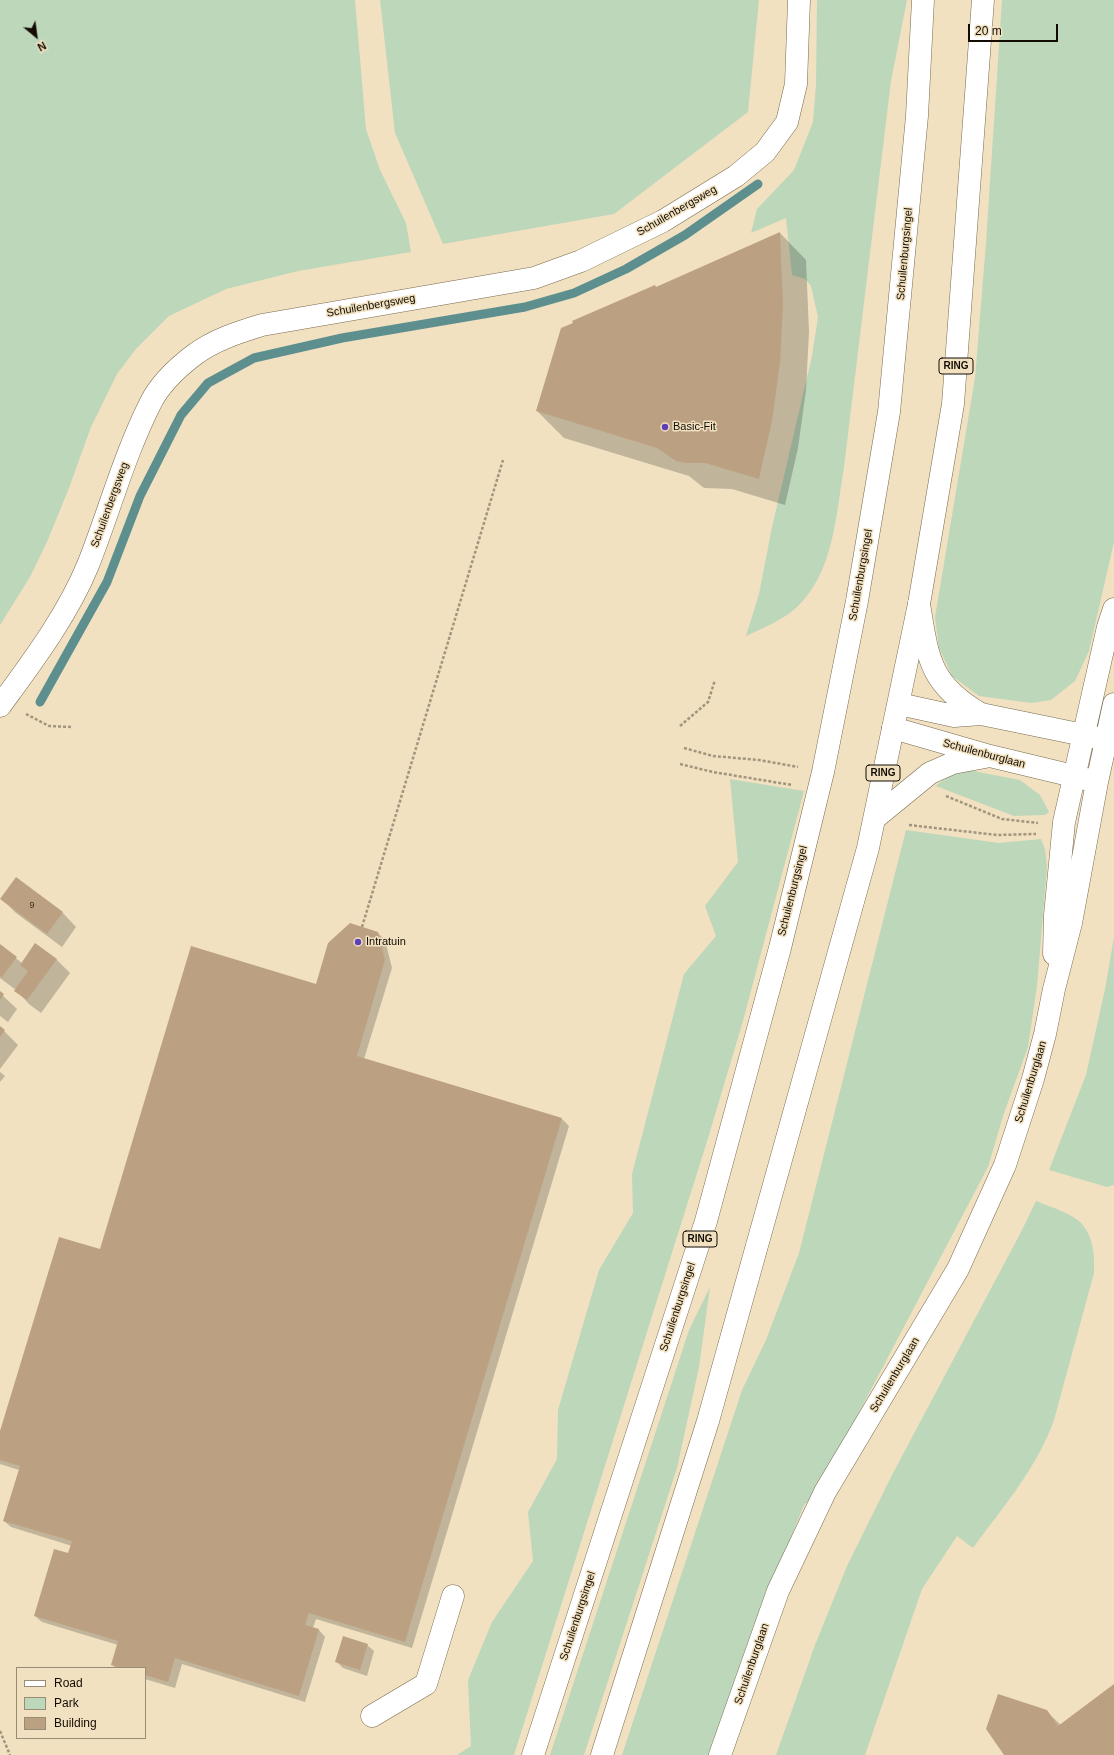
<!DOCTYPE html>
<html>
<head>
<meta charset="utf-8">
<style>
	body { margin:0 }
	#map { position:relative; width:1114px; height:1755px; overflow:hidden; background:#f1e1c1; font-family:Helvetica,sans-serif }
	canvas { display:block }
	.legend { position:absolute; left:16px; top:1667px; width:130px; height:72px; box-sizing:border-box; background:#f1e1c1; border:1px solid #988c75; margin:0; padding:5px 7px; list-style:none; font-size:12px; color:#120c03 }
	.legend li { display:flex; align-items:center; gap:8px; height:20px }
	.legend b { width:20px; border:1px solid #988c75 }
	.north { position:absolute; left:16px; top:16px; width:40px; height:40px; -webkit-text-stroke:3px #f1e1c1; paint-order:stroke; rotate:151deg; font-size:11px; font-weight:700; line-height:16px; text-align:center; color:#120c03 }
	.north::after { content:''; display:block; margin:auto; width:14px; height:18px; background:#120c03; clip-path:polygon(50% 0,100% 100%,50% 72%,0 100%) }
	.scale { position:absolute; left:968px; top:24px; width:90px; height:18px; box-sizing:border-box; border:2px solid #120c03; border-top:0; padding-left:5px; font-size:12px; line-height:14px; white-space:nowrap; color:#120c03; -webkit-text-stroke:3px #f1e1c1; paint-order:stroke }
</style>
</head>
<body>
<div id="map">
<canvas width="1114" height="1755"></canvas>
<ul class="legend">
<li><b style="height:5px;background:#fff"></b>Road</li>
<li><b style="height:11px;background:#bdd7ba"></b>Park</li>
<li><b style="height:11px;background:#bca082"></b>Building</li>
</ul>
<div class="north">N</div>
<div class="scale">20 m</div>
</div>
<script>
const g = document.querySelector('canvas').getContext('2d');
g.lineJoin = 'round';
function fillPath(path, color) { g.fillStyle = color; g.fill(path, 'evenodd'); }
function trace(path, color, width, dash) { g.strokeStyle = color; g.lineWidth = width; g.lineCap = dash ? 'butt' : 'round'; g.setLineDash(dash || []); g.stroke(path); }
function label(font, color, halo, rows, align = 'center') {
  g.font = font + ' Helvetica,sans-serif'; g.lineWidth = 3; g.setLineDash([]); g.textBaseline = 'middle'; g.strokeStyle = halo; g.fillStyle = color; for (const [text, x, y, turn = 0] of rows) {
    g.save(); g.translate(x, y); g.rotate((+turn || 0) * Math.PI / 180); g.textAlign = isNaN(turn) ? turn : align; if (halo) g.strokeText(text, 0, 0); g.fillText(text, 0, 0); g.restore();
  }
}
const green = new Path2D(`
	M 0,0 L 355,0 L 366,129 L 380,170 L 406,223 L 411,252 L 298,271 L 226,289 L 169,316 L 136,349 L 117,374 L 91,427 L 69,488 L 47,542 L 30,577 L 0,625 Z
	M 380,0 L 759,0 L 748,112 L 614,214 L 443,244 L 395,133 Z
	M 817,0 L 907,0 L 891,81 L 844,467 C 836,514 834,572 797,607 C 783,620 763,628 746,636 L 759,594 L 772,527 L 812,356 L 818,317 L 811,286 L 805,279 L 792,275 L 786,218 L 751,233 L 757,209 L 794,170 L 813,122 L 816,84 Z
	M 1002,0 L 1114,0 L 1114,542 L 1089,651 L 1075,681 L 1051,700 L 1031,703 L 979,696 L 952,676 L 939,648 L 935,617 L 975,378 L 986,243 Z
	M 968,770 L 1020,780 L 1040,795 L 1049,812 L 1045,815 L 1014,816 L 936,786 C 945,777 956,773 968,770 Z
	M 730,779 L 804,791 L 743,1021 L 709,1135 L 514,1755 L 457,1755 L 471,1746 L 468,1680 L 492,1622 L 533,1561 L 528,1512 L 557,1459 L 558,1410 L 599,1270 L 633,1213 L 632,1174 L 684,974 L 716,936 L 705,906 L 738,862 Z
	M 906,830 L 999,843 L 1041,839 L 1045,849 L 1047,867 L 1037,986 L 1028,1047 L 1004,1113 L 988,1167 L 856,1418 L 811,1498 L 804,1505 L 742,1659 L 709,1755 L 622,1755 L 742,1390 L 766,1340 L 799,1253 Z
	M 1114,937 L 1114,1185 L 1107,1187 L 1049,1170 L 1086,1075 L 1105,989 Z
	M 1036,1201 C 1048,1206 1062,1210 1073,1217 C 1093,1228 1095,1254 1094,1273 L 1054,1420 C 1037,1468 1003,1507 973,1548 L 957,1536 L 922,1589 L 865,1755 L 776,1755 L 815,1645 L 847,1566 L 892,1475 L 1021,1232 Z
	M 710,1287 L 699,1367 L 677,1468 L 584,1755 L 550,1755 L 689,1330 Z`);
const shadow = new Path2D(`
	M 780,233 L 806,260 L 809,332 L 806,390 L 798,448 L 785,505 L 732,489 L 704,488 L 689,476 L 564,438 L 537,411 L 656,288 Z
	M 16,879 L 63,913 L 76,927 L 62,947 L 16,913 L 2,899 Z
	M 378,933 L 385,940 L 392,968 L 364,1059 L 562,1119 L 569,1126 L 412,1648 L 316,1619 L 313,1628 L 319,1630 L 325,1637 L 305,1702 L 182,1664 L 175,1688 L 145,1679 L 145,1668 L 115,1668 L 112,1664 L 118,1645 L 42,1622 L 35,1616 L 69,1554 L 72,1546 L 11,1527 L 4,1521 L 19,1470 L 0,1464 L 0,1435 L 101,1250 L 317,985 Z
	M 0,946 L 22,963 L 56,959 L 70,973 L 41,1013 L 29,1004 L 16,990 L 0,978 Z
	M 0,993 L 17,1009 L 8,1022 L 0,1016 Z
	M 0,1027 L 18,1045 L 0,1069 Z
	M 0,1072 L 5,1076 L 0,1082 Z
	M 367,1645 L 374,1651 L 367,1676 L 343,1668 L 336,1661 Z
	M 1114,1685 L 1114,1755 L 1005,1755 L 1046,1711 L 1061,1725 Z`);
const stream = new Path2D(`
	M 40,702 L 107,582 L 140,496 L 181,415 L 208,383 L 254,358 L 342,338 L 525,307 L 574,293 L 626,269 L 685,235 L 758,184`);
const building = new Path2D(`
	M 780,232 L 783,305 L 780,363 L 772,421 L 759,479 L 705,463 L 685,463 L 676,461 L 657,448 L 536,411 L 561,328 L 573,323 L 572,321 L 655,285 L 656,287 Z
	M 16,877 L 63,912 L 47,934 L 0,899 Z
	M 350,923 L 378,932 L 385,960 L 357,1056 L 562,1118 L 405,1642 L 309,1613 L 305,1625 L 319,1629 L 299,1696 L 175,1658 L 168,1682 L 145,1675 L 145,1668 L 122,1668 L 111,1665 L 118,1641 L 34,1616 L 54,1549 L 68,1553 L 72,1541 L 3,1521 L 20,1466 L 0,1460 L 0,1431 L 59,1237 L 100,1249 L 191,946 L 316,984 L 328,943 Z
	M 35,943 L 57,959 L 27,1000 L 14,991 L 28,971 L 20,965 Z
	M 0,944 L 17,957 L 2,977 L 0,976 Z
	M 0,991 L 4,994 L 0,1000 Z
	M 0,1026 L 5,1030 L 0,1037 Z
	M 343,1636 L 368,1644 L 360,1670 L 335,1662 Z
	M 1114,1684 L 1114,1755 L 1004,1755 L 986,1729 L 998,1694 L 1047,1710 L 1058,1726 Z`);
const path = new Path2D(`
	M 26,714 L 49,726 L 71,727
	M 680,726 L 708,702 L 715,680
	M 684,748 L 713,756 L 759,760 L 798,767
	M 680,764 L 713,772 L 792,785
	M 946,796 L 1002,819 L 1038,823
	M 909,825 L 997,835 L 1036,834
	M 362,927 L 503,460
	M 0,1731 L 10,1755`);
const minor = new Path2D(`
	M 919,604 C 928,658 929,684 981,714
	M 899,704 L 954,716 L 981,714 L 1098,738
	M 0,706 C 32,662 67,616 88,565 C 109,512 124,456 150,404 C 159,385 177,368 194,355 C 214,340 239,332 262,325 L 534,278 L 581,261 L 663,221 L 736,176 L 765,152 L 787,122 L 796,84 L 799,0
	M 893,728 L 990,756 L 1090,780
	M 875,818 L 930,773 L 953,763 L 985,757
	M 1054,954 L 1055,915 L 1064,822 L 1108,627 L 1114,609
	M 372,1716 L 426,1684 L 453,1596
	M 720,1755 L 778,1591 L 825,1492 L 958,1269 L 1005,1165 L 1033,1079 L 1045,1034 L 1054,989 L 1071,923 L 1097,782 L 1114,704`);
const major = new Path2D(`
	M 533,1755 L 706,1221 L 780,948 L 823,772 L 857,601 L 889,412 L 917,116 L 923,0
	M 602,1755 L 708,1421 L 868,848 L 919,604 L 953,404 L 983,0`);
const markers = [
	[665,427,4,"#5d3fb7"],
	[358,942,4,"#5d3fb7"]
];
const numberNames = [
	["9",32,906]
];
const shields = [
	[956,366,34],
	[883,773,34],
	[700,1239,34]
];
const shieldNames = [
	["RING",956,366],
	["RING",883,773],
	["RING",700,1239]
];
const streetNames = [
	["Schuilenbergsweg",677,211,-30],
	["Schuilenburgsingel",905,254,-85],
	["Schuilenbergsweg",371,306,-10],
	["Schuilenbergsweg",110,505,-70],
	["Schuilenburgsingel",861,575,-80],
	["Schuilenburglaan",984,754,15],
	["Schuilenburgsingel",793,891,-76],
	["Schuilenburglaan",1031,1082,-73],
	["Schuilenburgsingel",678,1307,-72],
	["Schuilenburglaan",895,1375,-59],
	["Schuilenburgsingel",578,1616,-72],
	["Schuilenburglaan",752,1664,-71]
];
const poiNames = [
	["Basic-Fit",673,427],
	["Intratuin",366,942]
];
fillPath(green, '#bdd7ba');
fillPath(shadow, '#0003');
trace(stream, '#5e8f8f', 9);
fillPath(building, '#bca082');
trace(minor, '#786a4d', 23);
trace(major, '#786a4d', 23);
trace(path, '#a1957d', 2.5, [3, 2]);
trace(minor, '#fff', 22);
trace(major, '#fff', 22);
for (const [x, y, r, color] of markers) { const dot = new Path2D(); dot.arc(x, y, r, 0, 2 * Math.PI); g.fillStyle = color; g.fill(dot); trace(dot, '#f1e1c1', 1.5); }
label('9px', '#3c3123', null, numberNames);
for (const [x, y, w] of shields) { const box = new Path2D(); box.roundRect(x - w / 2, y - 8, w, 16, 3); g.fillStyle = '#f1e1c1'; g.fill(box); trace(box, '#120c03', 1); }
label('bold 10px', '#120c03', null, shieldNames);
label('11px', '#120c03', '#f1e1c1', streetNames);
label('11px', '#120c03', '#f1e1c1', poiNames, 'left');
</script>
</body>
</html>
